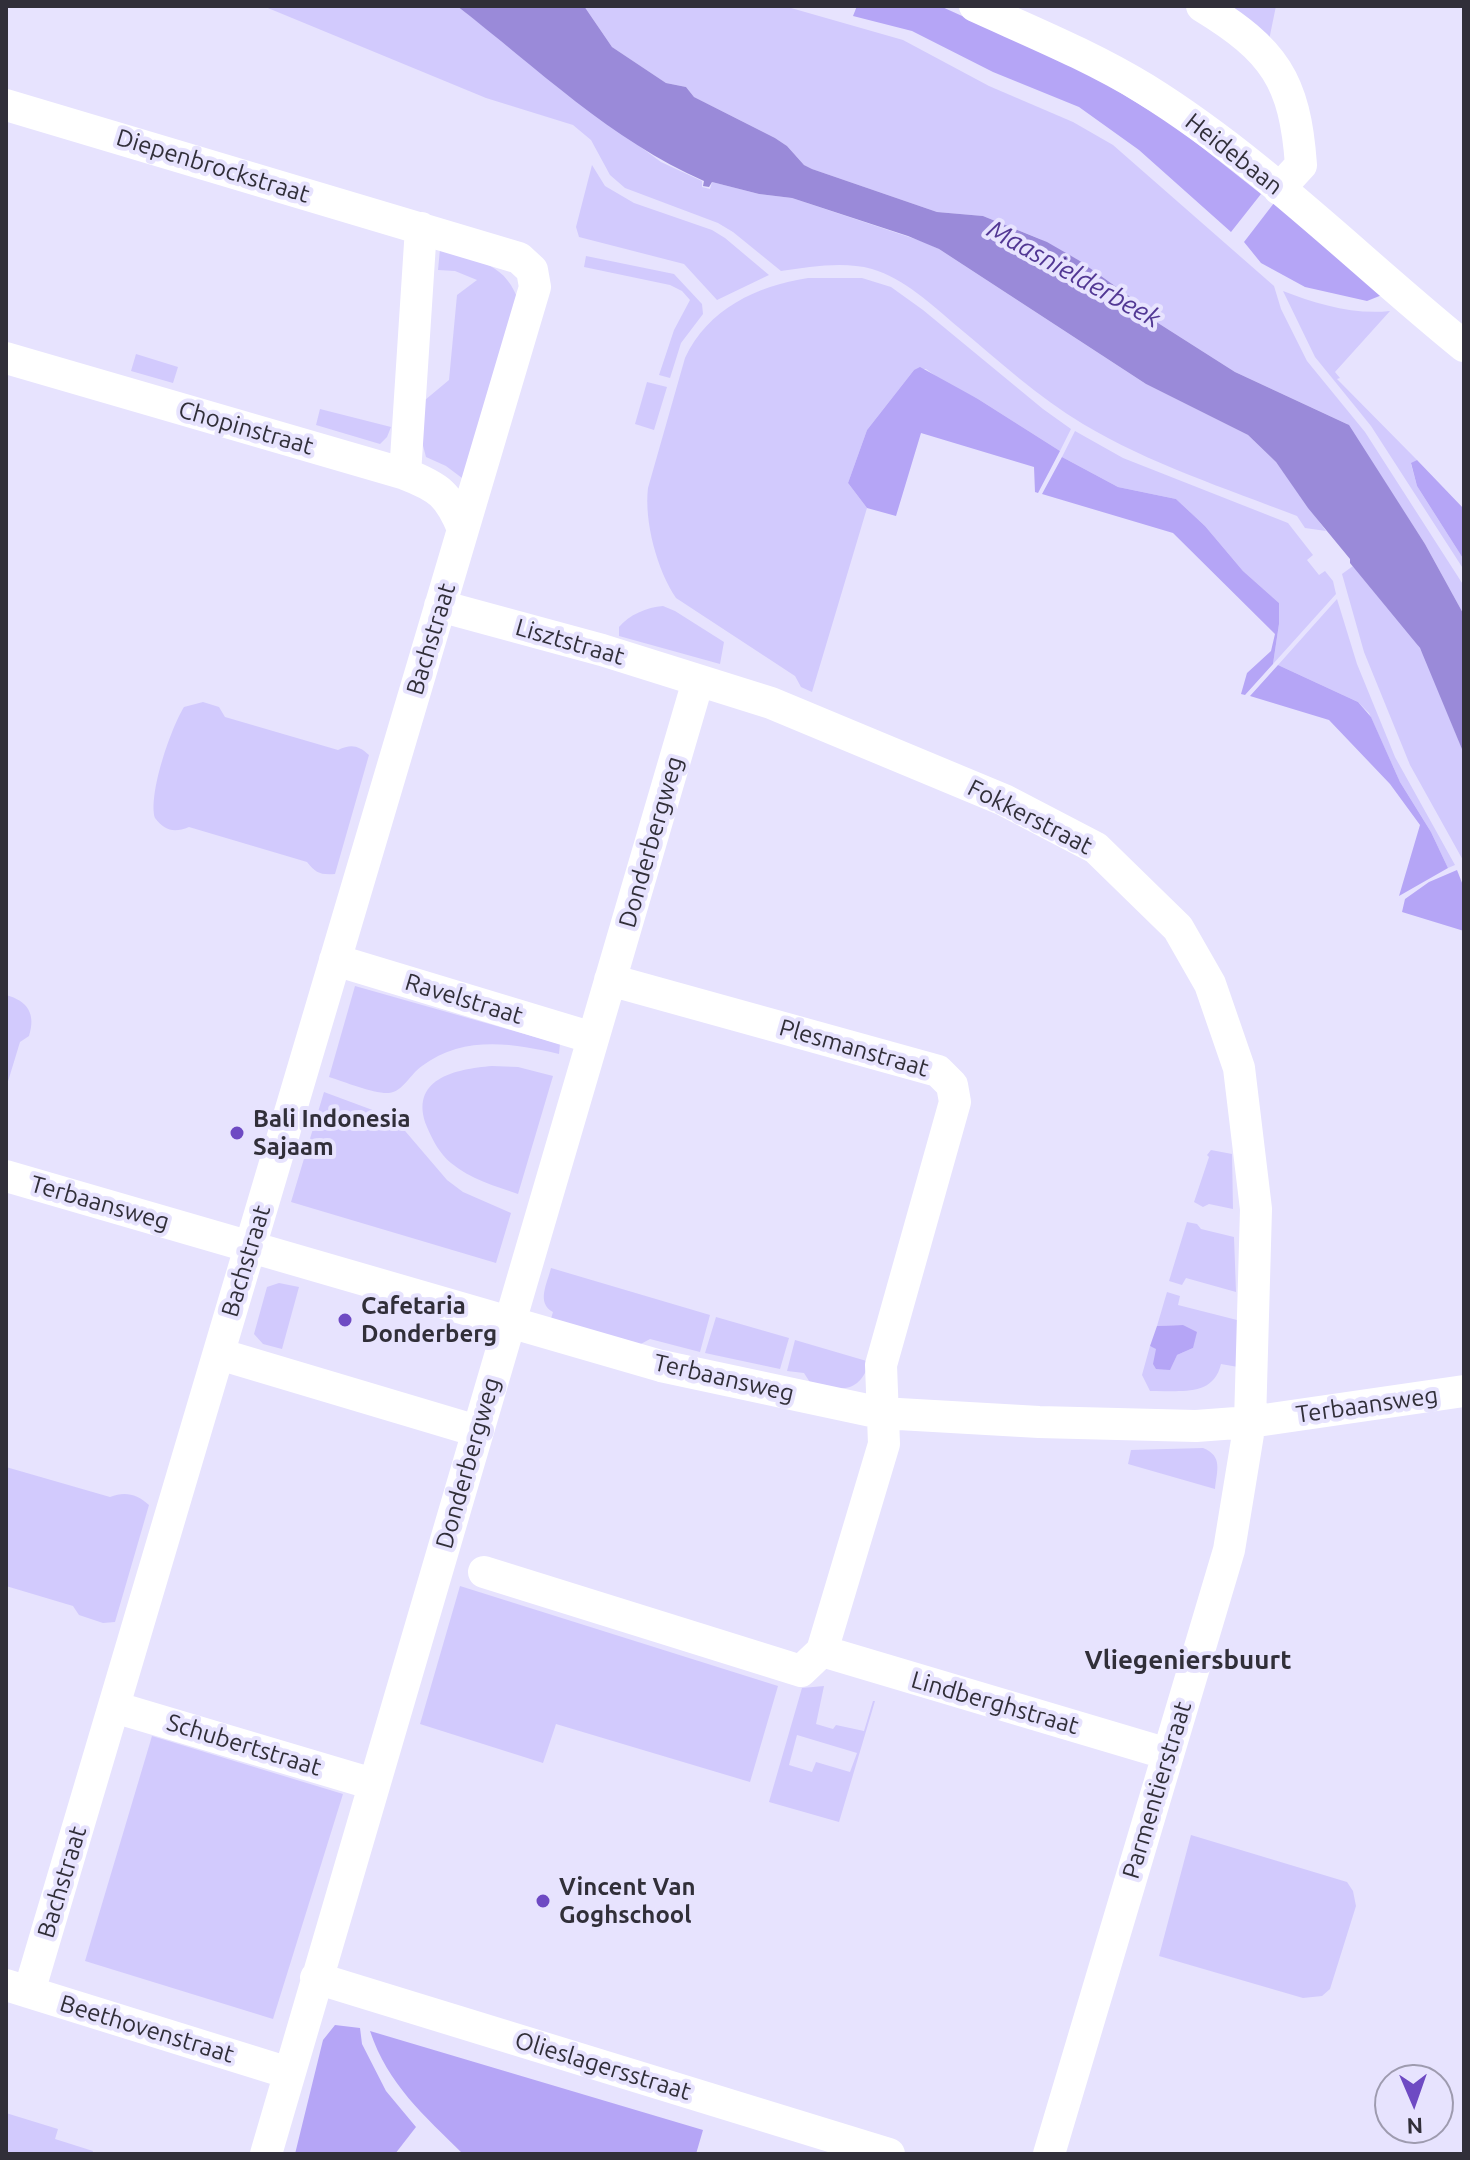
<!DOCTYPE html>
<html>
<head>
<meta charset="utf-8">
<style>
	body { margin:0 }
	#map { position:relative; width:1470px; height:2160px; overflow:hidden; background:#e7e3fe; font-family:Ubuntu,sans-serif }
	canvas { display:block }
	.frame { position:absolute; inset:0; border:8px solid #312f39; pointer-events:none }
	.north { position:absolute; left:1374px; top:2064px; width:80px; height:80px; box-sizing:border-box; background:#e7e3fe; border:2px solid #9e9baf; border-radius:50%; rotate:178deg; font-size:22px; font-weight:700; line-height:32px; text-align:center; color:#312f39 }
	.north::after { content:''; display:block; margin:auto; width:28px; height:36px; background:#6e4ac3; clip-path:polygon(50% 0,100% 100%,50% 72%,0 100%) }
</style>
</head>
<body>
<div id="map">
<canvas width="1470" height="2160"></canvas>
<div class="frame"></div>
<div class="north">N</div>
</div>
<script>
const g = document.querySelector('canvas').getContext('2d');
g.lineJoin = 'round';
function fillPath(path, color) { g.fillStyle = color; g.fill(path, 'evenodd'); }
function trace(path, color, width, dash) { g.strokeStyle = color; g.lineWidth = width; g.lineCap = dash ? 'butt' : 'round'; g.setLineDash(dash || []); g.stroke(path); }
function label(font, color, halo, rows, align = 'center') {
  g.font = font + ' Ubuntu,sans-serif'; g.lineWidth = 8; g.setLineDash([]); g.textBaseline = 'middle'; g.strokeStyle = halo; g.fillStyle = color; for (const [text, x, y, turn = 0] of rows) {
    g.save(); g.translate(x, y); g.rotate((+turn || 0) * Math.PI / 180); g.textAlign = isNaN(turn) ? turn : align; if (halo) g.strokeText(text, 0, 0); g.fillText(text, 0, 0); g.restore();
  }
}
const green = new Path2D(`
	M 263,6 L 457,6 L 638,145 L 661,162 L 702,181 L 702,187 L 710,189 L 712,182 L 759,194 L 792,198 L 924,242 L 939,249 L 1146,384 L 1248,435 L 1276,462 L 1326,531 L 1305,528 L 1297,516 C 1225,488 1150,464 1083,424 C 1038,397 999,361 958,327 C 933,306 904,278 872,269 C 843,261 810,267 781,271 L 733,232 L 718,223 L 625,188 L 610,175 L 591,140 L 573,125 L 486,98 Z
	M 584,6 L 784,6 L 903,40 L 989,86 L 1073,122 L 1113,145 L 1274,286 L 1281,309 L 1307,361 L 1365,432 L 1464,586 L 1464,615 L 1425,544 L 1347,424 L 1235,372 L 1147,316 L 1136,301 L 1080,261 L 1040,239 L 983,216 L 937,212 L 812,169 L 804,165 L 787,146 L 775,138 L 694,97 L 686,87 L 666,83 L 612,47 Z
	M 1223,6 L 1276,6 L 1269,40 Z
	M 592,165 L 605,186 L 634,203 L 712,230 L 725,238 L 769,275 L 717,300 L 684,264 L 579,237 L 576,227 Z
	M 440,249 C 473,260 503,261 517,297 L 466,481 L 446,466 L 426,457 L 422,442 L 425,400 L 449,380 L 457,295 L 477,280 L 455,271 L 438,270 Z
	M 586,256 L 674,274 L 702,304 L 703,314 L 681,343 L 670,378 L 659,375 L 674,330 L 690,300 L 682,291 L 670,285 L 584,267 Z
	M 808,278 L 862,278 L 891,287 L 923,310 L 1043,409 L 1071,429 L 1060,451 L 978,399 L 945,383 L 926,369 L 914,370 L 867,430 L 848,483 L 867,508 L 812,692 L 801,687 L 795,676 L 676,598 C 657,570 644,521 648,488 L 685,358 C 708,309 756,286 808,278 Z
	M 1283,291 C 1316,304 1354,315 1390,311 L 1335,372 L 1340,378 L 1337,379 L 1417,460 L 1411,464 L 1417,486 L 1464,560 L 1464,570 L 1371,426 L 1315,357 Z
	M 136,354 L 178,367 L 173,383 L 131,371 Z
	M 647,382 L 667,387 L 654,430 L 635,424 Z
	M 320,409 L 391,427 L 387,437 L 380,444 L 316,425 Z
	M 1075,431 L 1123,458 L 1288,523 L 1313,555 L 1307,560 L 1319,575 L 1325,571 L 1333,581 L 1336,594 L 1273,664 L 1279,624 L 1279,603 L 1243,571 L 1205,526 L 1176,499 L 1118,487 L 1062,457 Z
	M 1353,566 L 1416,642 L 1425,657 L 1464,754 L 1464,862 L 1410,765 L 1364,652 L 1342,574 Z
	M 1337,599 L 1357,664 L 1395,757 L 1455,865 L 1448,868 L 1431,832 L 1400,782 L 1369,713 L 1358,702 L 1278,665 Z
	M 663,606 L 675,611 L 724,642 L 720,664 L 619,636 L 619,627 C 629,615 647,607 663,606 Z
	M 203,702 L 219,707 L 225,717 L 338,750 C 351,744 358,745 369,755 L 335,874 C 320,875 316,873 307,862 L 189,827 C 174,833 165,831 155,818 C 148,794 171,728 184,707 Z
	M 355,986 L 560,1044 L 559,1054 C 513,1043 463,1035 422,1066 C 411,1073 403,1092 389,1093 C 374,1094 345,1082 329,1077 Z
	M 6,995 C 28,1001 36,1014 29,1036 L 20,1042 L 6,1088 Z
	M 492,1066 L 518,1067 L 553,1076 L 518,1194 C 495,1186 470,1179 451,1163 C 440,1154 433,1141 427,1127 C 408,1079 455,1069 492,1066 Z
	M 324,1092 L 394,1118 L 447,1180 L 463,1192 L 511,1213 L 496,1263 L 291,1202 Z
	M 1211,1150 L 1232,1154 L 1233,1209 L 1209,1204 L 1203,1207 L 1194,1202 L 1209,1157 L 1207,1155 Z
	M 1187,1222 L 1197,1224 L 1201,1229 L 1234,1237 L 1236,1292 L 1186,1278 L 1182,1285 L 1169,1281 Z
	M 551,1268 L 710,1315 L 700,1352 L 650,1339 L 639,1345 L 550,1322 L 553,1312 C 536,1303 547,1284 551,1268 Z
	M 279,1283 L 299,1287 L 282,1349 L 263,1344 L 254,1334 L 267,1287 Z
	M 1167,1292 L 1180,1296 L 1178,1305 L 1237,1320 L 1238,1367 L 1221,1364 C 1213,1398 1179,1390 1150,1391 L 1142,1375 L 1150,1346 L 1177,1355 L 1193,1348 L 1183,1325 L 1157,1326 Z
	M 716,1317 L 789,1338 L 780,1369 L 705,1353 Z
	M 795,1340 L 870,1362 C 858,1395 841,1390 811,1384 L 804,1373 L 787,1371 Z
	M 1203,1448 C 1223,1456 1217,1470 1215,1489 L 1128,1464 L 1131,1450 Z
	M 6,1467 L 110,1497 C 125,1491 137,1494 149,1505 L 115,1622 L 103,1623 L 79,1615 L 73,1606 L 6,1586 Z
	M 460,1586 L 778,1686 L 750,1782 L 556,1724 L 543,1763 L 420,1724 Z
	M 824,1686 L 816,1724 L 833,1729 L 836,1725 L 864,1731 L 873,1701 L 875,1701 L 839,1822 L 769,1802 L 802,1688 ZM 797,1735 L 857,1753 L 850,1772 L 816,1762 L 812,1772 L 789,1765 Z
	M 152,1736 L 343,1794 L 273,2019 L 85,1961 Z
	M 1191,1835 L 1347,1882 L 1353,1891 L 1356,1906 L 1330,1989 L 1322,1996 L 1303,1998 L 1159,1956 Z
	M 6,2113 L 58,2129 L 55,2139 L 93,2151 L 92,2154 L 6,2154 Z`);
const forest = new Path2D(`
	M 857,6 L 940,6 L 982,25 L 1093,76 L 1175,126 L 1261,194 L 1231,232 L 1139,150 L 1079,107 L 993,72 L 912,31 L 853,16 Z
	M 1274,203 L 1382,295 L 1367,301 L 1305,287 L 1261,263 L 1244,242 Z
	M 920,367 L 978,399 L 1060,451 L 1038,493 L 1035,492 L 1034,467 L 921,433 L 896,516 L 867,508 L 848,483 L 867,430 L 914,370 Z
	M 1062,457 L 1118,487 L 1176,499 L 1205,526 L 1243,571 L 1279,603 L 1279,624 L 1273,664 L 1245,695 L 1241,694 L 1247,673 L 1271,651 L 1275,634 L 1173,533 L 1042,494 Z
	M 1417,460 L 1464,509 L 1464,560 L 1417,486 L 1411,463 Z
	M 1278,665 L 1358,702 L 1371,717 L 1400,782 L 1431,832 L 1448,868 L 1399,896 L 1420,825 L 1390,784 L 1329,720 L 1250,696 Z
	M 1457,870 L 1464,888 L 1464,931 L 1402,912 L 1405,899 L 1429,882 Z
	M 1183,1325 L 1197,1332 L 1193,1348 L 1177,1355 L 1170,1370 L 1156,1369 L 1153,1364 L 1156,1349 L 1150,1346 L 1157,1326 Z
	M 335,2025 L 360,2028 L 362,2044 L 386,2091 L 416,2127 L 395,2154 L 295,2154 L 323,2040 Z
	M 370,2031 L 703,2130 L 696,2154 L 463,2154 C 424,2115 388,2085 370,2031 Z`);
const water = new Path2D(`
	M 457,6 L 584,6 L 612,47 L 666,83 L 686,87 L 694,97 L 775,138 L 787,146 L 804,165 L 812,169 L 937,212 L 983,216 L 1047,242 L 1080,261 L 1136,301 L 1147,316 L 1235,372 L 1349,425 L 1425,544 L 1464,615 L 1464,754 L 1420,648 L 1350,563 L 1350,559 L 1308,508 L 1276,462 L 1248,435 L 1146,384 L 939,249 L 908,236 L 792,198 L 759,194 L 712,182 L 709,187 L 703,186 L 704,181 C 612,141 536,67 457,6 Z`);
const minor = new Path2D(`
	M 975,6 C 1032,32 1091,56 1145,89 C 1261,161 1359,261 1464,346
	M 1202,6 C 1274,50 1295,80 1301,165 L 1279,189
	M 6,105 L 519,258 L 532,270 L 535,287 L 29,1992
	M 6,358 L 405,474 C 439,487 449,495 463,529
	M 405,474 L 421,228
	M 440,606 L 602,650 L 771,703 L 1004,800 L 1096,848 L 1178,928 L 1210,984 L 1239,1068 L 1256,1209 L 1250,1422 L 1229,1550 L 1049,2154
	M 335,960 L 593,1038
	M 6,1176 L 661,1366 L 881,1413 L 1039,1422 L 1196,1426 L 1250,1422 L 1464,1391
	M 219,1354 L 477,1431
	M 484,1572 L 801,1671 L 822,1651 L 884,1444 L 881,1365 L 955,1102 L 952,1085 L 938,1071 L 610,980
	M 822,1651 L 1168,1754
	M 114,1707 L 373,1784
	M 316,1978 L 889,2154
	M 6,1985 L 289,2073
	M 266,2154 L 698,681`);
const markers = [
	[237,1133,8,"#6e4ac3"],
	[345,1320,8,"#6e4ac3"],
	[543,1901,8,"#6e4ac3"]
];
const streetNames = [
	["Heidebaan",1234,154,38],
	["Diepenbrockstraat",213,166,17],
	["Chopinstraat",246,428,16],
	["Bachstraat",431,639,-73],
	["Lisztstraat",570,642,16],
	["Fokkerstraat",1030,817,27],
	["Donderbergweg",651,842,-74],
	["Ravelstraat",464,999,17],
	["Plesmanstraat",854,1048,16],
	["Terbaansweg",100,1203,16],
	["Bachstraat",246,1261,-73],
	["Terbaansweg",724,1378,13],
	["Terbaansweg",1367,1405,-8],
	["Donderbergweg",468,1463,-74],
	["Lindberghstraat",995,1703,16],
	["Schubertstraat",244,1745,17],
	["Parmentierstraat",1157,1790,-73],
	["Bachstraat",62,1882,-73],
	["Beethovenstraat",147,2029,17],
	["Olieslagersstraat",603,2066,17]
];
const poiNames = [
	["Bali Indonesia",253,1119],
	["Sajaam",253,1147],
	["Cafetaria",361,1306],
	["Donderberg",361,1334],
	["Vincent Van",559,1887],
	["Goghschool",559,1915]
];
const waterNames = [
	["Maasnielderbeek",1074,274,29]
];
const neighbourhoodNames = [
	["Vliegeniersbuurt",1188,1660]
];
fillPath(green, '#d2cafd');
fillPath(forest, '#b5a5f6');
fillPath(water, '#9a8ad9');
trace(minor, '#fff', 32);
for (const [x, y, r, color] of markers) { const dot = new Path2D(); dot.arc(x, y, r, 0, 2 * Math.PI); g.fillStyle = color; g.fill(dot); trace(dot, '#e7e3fe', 3); }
label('24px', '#312f39', '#e7e3fe', streetNames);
label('bold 24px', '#312f39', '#e7e3fe', poiNames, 'left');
label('italic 26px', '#523894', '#e7e3fe', waterNames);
label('bold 26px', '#312f39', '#e7e3fe', neighbourhoodNames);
</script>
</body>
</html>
